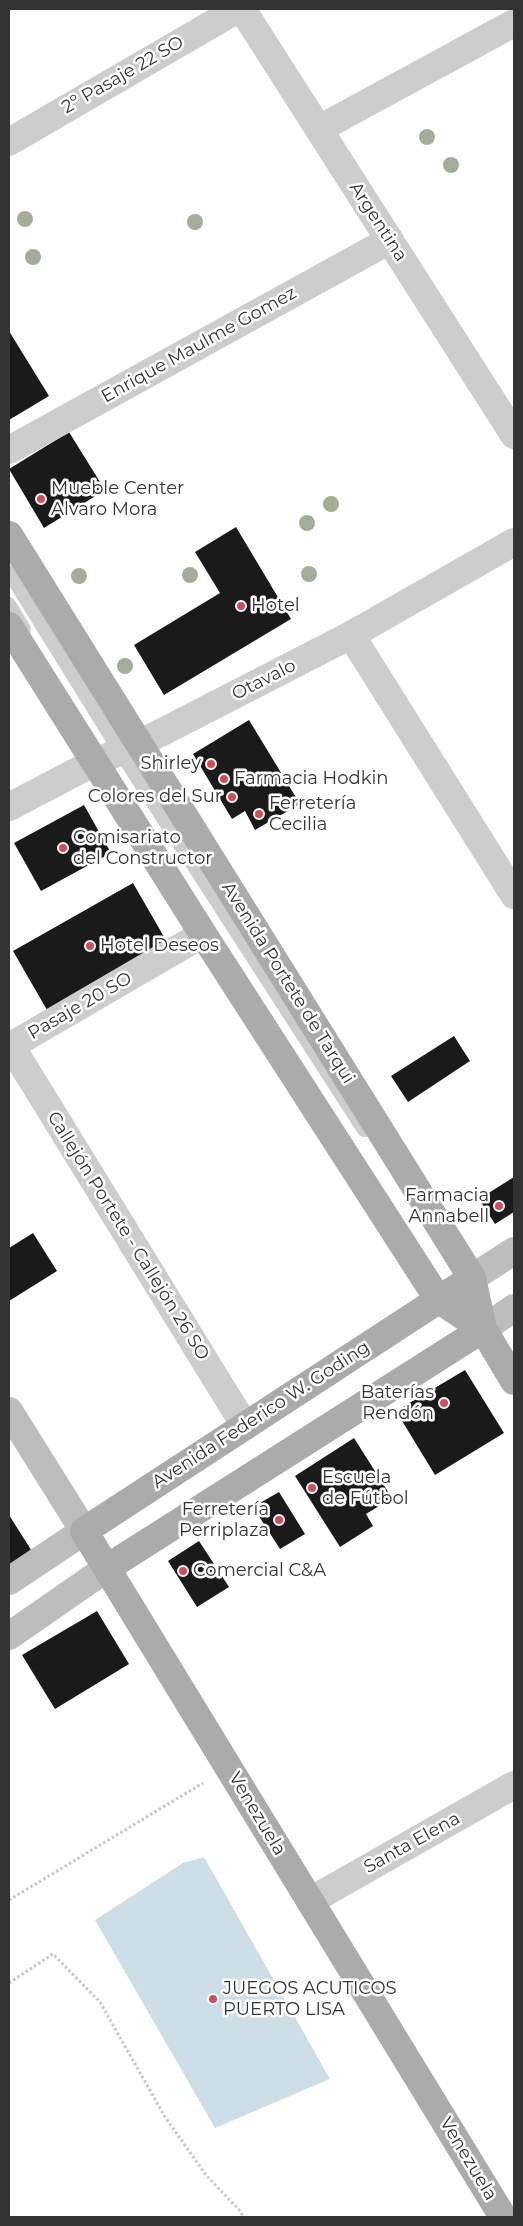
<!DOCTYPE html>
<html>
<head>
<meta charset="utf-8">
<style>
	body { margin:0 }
	#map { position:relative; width:523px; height:2226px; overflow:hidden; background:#fff; font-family:Montserrat,sans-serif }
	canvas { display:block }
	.frame { position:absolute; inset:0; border:10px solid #333; pointer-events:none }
</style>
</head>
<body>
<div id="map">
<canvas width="523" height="2226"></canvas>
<div class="frame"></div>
</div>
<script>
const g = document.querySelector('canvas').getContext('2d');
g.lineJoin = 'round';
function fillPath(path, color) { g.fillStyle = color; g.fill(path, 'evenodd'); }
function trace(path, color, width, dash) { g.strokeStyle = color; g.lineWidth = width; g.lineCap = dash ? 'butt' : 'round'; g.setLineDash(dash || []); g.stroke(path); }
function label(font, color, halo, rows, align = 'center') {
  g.font = font + ' Montserrat,sans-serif'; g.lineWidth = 5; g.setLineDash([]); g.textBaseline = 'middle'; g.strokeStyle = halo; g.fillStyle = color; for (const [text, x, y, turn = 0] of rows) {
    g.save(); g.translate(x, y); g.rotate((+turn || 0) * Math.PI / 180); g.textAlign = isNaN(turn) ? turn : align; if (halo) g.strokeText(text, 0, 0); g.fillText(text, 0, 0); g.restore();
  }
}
const water = new Path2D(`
	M 204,1857 L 330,2079 L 215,2128 L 95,1920 L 183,1863 Z`);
const building = new Path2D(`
	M 9,331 L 49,396 L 9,420 Z
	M 69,432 L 105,490 L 44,528 L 9,469 Z
	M 236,527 L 291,619 L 164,695 L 134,645 L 220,593 L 195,552 Z
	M 249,720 L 300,804 L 255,830 L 245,811 L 232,819 L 193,754 Z
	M 84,805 L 111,853 L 41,891 L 14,843 Z
	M 133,883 L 167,942 L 47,1010 L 13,951 Z
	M 454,1036 L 470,1061 L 408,1102 L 391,1076 Z
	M 514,1177 L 514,1212 L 495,1224 L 479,1199 Z
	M 33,1233 L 57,1271 L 9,1301 L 9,1248 Z
	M 465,1370 L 504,1433 L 435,1475 L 396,1411 Z
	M 354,1438 L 392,1498 L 366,1514 L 373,1526 L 340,1547 L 295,1476 Z
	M 279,1492 L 305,1534 L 280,1549 L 253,1507 Z
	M 9,1515 L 35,1556 L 9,1573 Z
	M 199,1541 L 229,1587 L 197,1607 L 168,1561 Z
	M 97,1611 L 129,1664 L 55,1709 L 22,1655 Z`);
const path = new Path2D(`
	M 9,1900 L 203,1783
	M 9,1983 L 53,1954 L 100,2002 L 165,2117 L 206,2175 L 241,2212 L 243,2217`);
const lane = new Path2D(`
	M 9,572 L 121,753 L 364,1130
	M 9,604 L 24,629`);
const street = new Path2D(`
	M 242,9 L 514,435
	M 319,129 L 514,23
	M 9,142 L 238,9
	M 9,450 L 390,240
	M 351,635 L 514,895
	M 9,807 L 95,762 L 139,744 L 351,635 L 514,542
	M 11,1046 L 245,1426
	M 9,1047 L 203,934
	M 310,1901 L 514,1785`);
const secondary = new Path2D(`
	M 472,1278 L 514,1251
	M 483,1329 L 514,1308
	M 9,1411 L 84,1531 L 9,1581
	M 9,1636 L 107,1568`);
const primary = new Path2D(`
	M 9,535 L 472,1278 L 483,1329 L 514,1381
	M 9,626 L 203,934 L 438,1299 L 483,1329
	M 472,1278 L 84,1531 L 503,2217
	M 107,1568 L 483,1329`);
const trees = [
	[427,137],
	[451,165],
	[25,219],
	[195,222],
	[33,257],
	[331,504],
	[307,523],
	[309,574],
	[190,575],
	[79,576],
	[125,666]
];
const markers = [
	[41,499,5,"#d24d5c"],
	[241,606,5,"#d24d5c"],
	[211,764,5,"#d24d5c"],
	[224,779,5,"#d24d5c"],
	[232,797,5,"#d24d5c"],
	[259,814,5,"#d24d5c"],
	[63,848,5,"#d24d5c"],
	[90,946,5,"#d24d5c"],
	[499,1206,5,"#d24d5c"],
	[444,1403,5,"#d24d5c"],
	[312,1488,5,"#d24d5c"],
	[279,1520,5,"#d24d5c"],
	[183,1571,5,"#d24d5c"],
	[213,1999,5,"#d24d5c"]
];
const streetNames = [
	["2º Pasaje 22 SO",123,75,-30],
	["Argentina",378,222,57],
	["Enrique Maulme Gomez",199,345,-29],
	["Otavalo",264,680,-27],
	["Avenida Portete de Tarqui",288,983,58],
	["Pasaje 20 SO",80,1006,-30],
	["Callejón Portete - Callejón 26 SO",128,1236,58],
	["Avenida Federico W. Goding",261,1415,-33],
	["Venezuela",257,1814,59],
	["Santa Elena",412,1843,-29],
	["Venezuela",468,2159,59]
];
const poiNames = [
	["Mueble Center",51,489],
	["Alvaro Mora",51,510],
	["Hotel",251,606],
	["Shirley",201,764,"right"],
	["Farmacia Hodkin",234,779],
	["Colores del Sur",222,797,"right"],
	["Ferretería",269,804],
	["Cecilia",269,825],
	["Comisariato",73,838],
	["del Constructor",73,859],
	["Hotel Deseos",100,946],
	["Farmacia",489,1196,"right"],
	["Annabell",489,1217,"right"],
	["Baterías",434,1393,"right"],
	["Rendón",434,1414,"right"],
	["Escuela",322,1478],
	["de Fútbol",322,1499],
	["Ferretería",269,1510,"right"],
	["Perriplaza",269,1531,"right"],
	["Comercial C&A",193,1571],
	["JUEGOS ACUTICOS",223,1989],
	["PUERTO LISA",223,2010]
];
fillPath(water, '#cddee6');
fillPath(building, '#1a1a1a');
trace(path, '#c7c7c7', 3, [2.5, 2.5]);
trace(lane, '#cdcdcd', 14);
trace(street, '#cdcdcd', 28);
trace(secondary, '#bdbdbd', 28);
trace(primary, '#ababab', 28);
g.fillStyle = '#a3ad99';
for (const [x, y] of trees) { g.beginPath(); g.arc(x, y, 8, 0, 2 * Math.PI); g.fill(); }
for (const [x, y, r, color] of markers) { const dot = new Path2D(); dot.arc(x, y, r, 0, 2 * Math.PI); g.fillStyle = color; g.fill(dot); trace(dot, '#fff', 2); }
label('18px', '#333', '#fff', streetNames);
label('18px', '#333', '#fff', poiNames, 'left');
</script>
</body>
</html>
